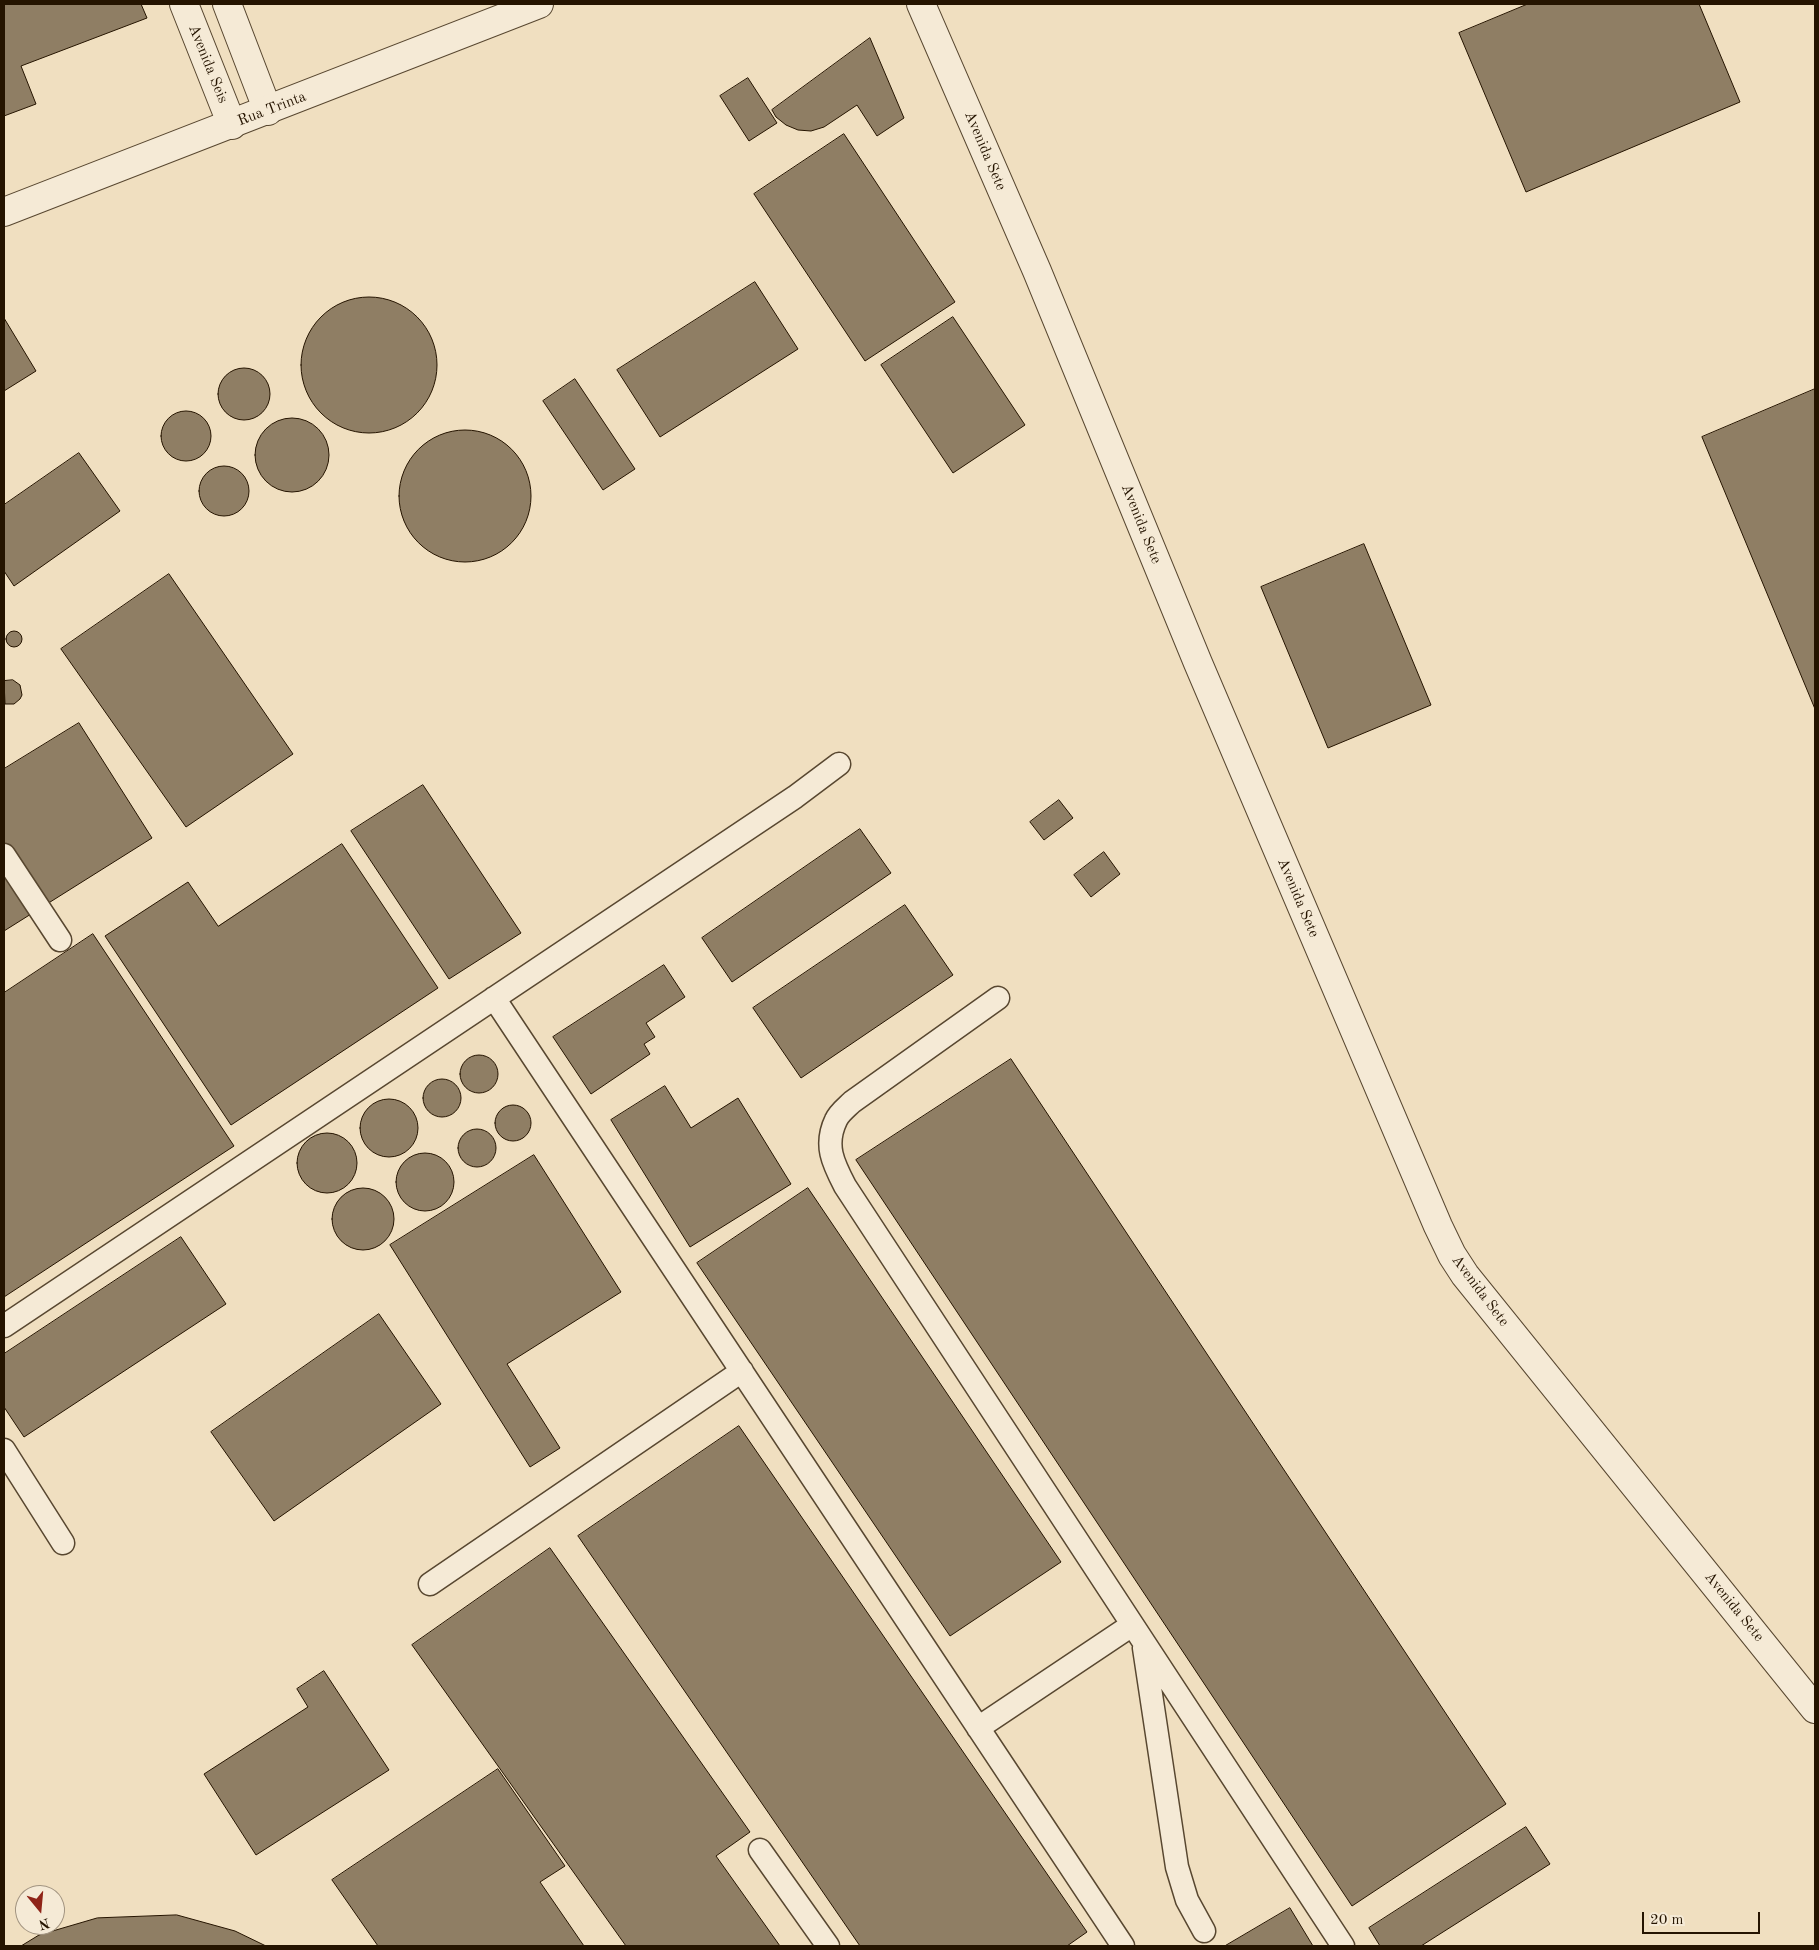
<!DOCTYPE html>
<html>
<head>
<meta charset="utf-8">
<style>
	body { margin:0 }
	#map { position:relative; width:1819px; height:1950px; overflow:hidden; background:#f0dfc0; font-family:"Old Standard TT",serif }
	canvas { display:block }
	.frame { position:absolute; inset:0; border:5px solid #251400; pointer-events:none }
	.north { position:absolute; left:15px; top:1885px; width:50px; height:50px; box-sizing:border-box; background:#f5ead6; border:1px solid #a29480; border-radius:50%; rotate:163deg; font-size:14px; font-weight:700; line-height:20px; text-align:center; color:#251400 }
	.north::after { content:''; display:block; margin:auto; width:18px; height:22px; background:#8f2418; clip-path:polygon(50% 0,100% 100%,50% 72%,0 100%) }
	.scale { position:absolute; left:1642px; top:1912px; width:118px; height:22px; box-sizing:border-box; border:2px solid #251400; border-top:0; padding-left:6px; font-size:15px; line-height:18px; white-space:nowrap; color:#251400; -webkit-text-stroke:4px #f5ead6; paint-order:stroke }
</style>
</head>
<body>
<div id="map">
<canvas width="1819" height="1950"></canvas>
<div class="frame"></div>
<div class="north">N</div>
<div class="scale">20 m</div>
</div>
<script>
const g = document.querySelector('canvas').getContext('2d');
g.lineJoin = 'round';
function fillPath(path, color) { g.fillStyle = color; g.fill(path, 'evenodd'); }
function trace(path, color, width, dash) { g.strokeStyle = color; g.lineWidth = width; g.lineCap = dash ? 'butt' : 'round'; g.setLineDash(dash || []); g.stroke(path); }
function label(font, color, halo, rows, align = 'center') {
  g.font = font + ' "Old Standard TT",serif'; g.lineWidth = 4; g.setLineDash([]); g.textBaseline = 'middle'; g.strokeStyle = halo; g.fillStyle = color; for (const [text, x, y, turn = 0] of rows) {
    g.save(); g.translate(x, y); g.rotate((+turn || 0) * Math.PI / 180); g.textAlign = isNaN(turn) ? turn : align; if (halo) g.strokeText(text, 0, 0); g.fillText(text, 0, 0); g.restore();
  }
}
const building = new Path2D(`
	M 4,4 L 141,4 L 147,18 L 21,66 L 36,104 L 4,116 Z
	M 1528,4 L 1699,4 L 1740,102 L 1526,192 L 1459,33 Z
	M 870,38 L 904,118 L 877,136 L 857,105 L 824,127 L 811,131 L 798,130 L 786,125 L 776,117 L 772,110 Z
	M 748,78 L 777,123 L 749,141 L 720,96 Z
	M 844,134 L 955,302 L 865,361 L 754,194 Z
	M 755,282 L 798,349 L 660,437 L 617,370 Z
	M301 365a68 68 0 1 1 136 0a68 68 0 1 1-136 0Z
	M 953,317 L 1025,425 L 953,473 L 881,365 Z
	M 4,318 L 36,371 L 4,391 Z
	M218 394a26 26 0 1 1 52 0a26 26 0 1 1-52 0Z
	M 575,379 L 635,469 L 603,490 L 543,401 Z
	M 1815,389 L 1815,709 L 1702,437 Z
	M161 436a25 25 0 1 1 50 0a25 25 0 1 1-50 0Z
	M255 455a37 37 0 1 1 74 0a37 37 0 1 1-74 0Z
	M399 496a66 66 0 1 1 132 0a66 66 0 1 1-132 0Z
	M 79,453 L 120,511 L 14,586 L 4,571 L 4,505 Z
	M199 491a25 25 0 1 1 50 0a25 25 0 1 1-50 0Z
	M 1364,544 L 1431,705 L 1328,748 L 1261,587 Z
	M 169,574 L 293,754 L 186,827 L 61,649 Z
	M6 639a8 8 0 1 1 16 0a8 8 0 1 1-16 0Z
	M 13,680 L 20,685 L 22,695 L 20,699 L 14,704 L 5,704 L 4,681 Z
	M 79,723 L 152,838 L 4,931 L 4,769 Z
	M 423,785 L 521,933 L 449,979 L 351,831 Z
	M 1059,800 L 1073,818 L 1044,840 L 1030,822 Z
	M 860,829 L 891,873 L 732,982 L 702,938 Z
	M 342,844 L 438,988 L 231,1125 L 105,936 L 188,882 L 218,926 Z
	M 1104,852 L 1120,874 L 1091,897 L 1074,875 Z
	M 905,905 L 953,975 L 801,1078 L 753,1008 Z
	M 93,934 L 234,1146 L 4,1297 L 4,993 Z
	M 664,965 L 685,997 L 646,1023 L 655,1037 L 644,1044 L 650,1054 L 591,1094 L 553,1037 Z
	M460 1074a19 19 0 1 1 38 0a19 19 0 1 1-38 0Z
	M 1011,1059 L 1506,1804 L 1352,1906 L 856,1160 Z
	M423 1098a19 19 0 1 1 38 0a19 19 0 1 1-38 0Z
	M 665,1086 L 691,1128 L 738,1098 L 791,1184 L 690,1247 L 611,1120 Z
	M360 1128a29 29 0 1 1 58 0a29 29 0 1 1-58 0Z
	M495 1123a18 18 0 1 1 36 0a18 18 0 1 1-36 0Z
	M458 1148a19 19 0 1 1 38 0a19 19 0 1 1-38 0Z
	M297 1163a30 30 0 1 1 60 0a30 30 0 1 1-60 0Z
	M396 1182a29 29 0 1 1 58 0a29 29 0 1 1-58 0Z
	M 534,1155 L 621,1292 L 507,1364 L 560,1448 L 530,1467 L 390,1245 Z
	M 808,1188 L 1061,1562 L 950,1636 L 697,1263 Z
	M332 1219a31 31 0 1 1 62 0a31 31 0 1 1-62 0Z
	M 181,1237 L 226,1304 L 24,1437 L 4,1407 L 4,1354 Z
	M 379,1314 L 441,1404 L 274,1521 L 211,1432 Z
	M 739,1426 L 1087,1932 L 1067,1946 L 860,1946 L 578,1536 Z
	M 550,1548 L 750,1832 L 716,1856 L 780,1946 L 626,1946 L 412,1645 Z
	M 324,1671 L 389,1770 L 256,1855 L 204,1774 L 308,1707 L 297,1689 Z
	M 498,1769 L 565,1866 L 540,1882 L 584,1946 L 378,1946 L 332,1880 Z
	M 1526,1827 L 1550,1864 L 1421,1946 L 1380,1946 L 1369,1928 Z
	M 1290,1908 L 1313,1946 L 1225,1946 Z
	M 177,1915 L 235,1931 L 266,1946 L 21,1946 L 39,1935 L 97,1918 Z`);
const service = new Path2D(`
	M 4,855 L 60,940
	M 494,998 L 1123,1946
	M 998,998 L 852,1102 C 847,1107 839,1113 836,1120 C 824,1145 833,1163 845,1186 L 1343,1946
	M 4,1326 L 795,797 L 839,764
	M 4,1450 L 63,1543
	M 430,1584 L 742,1371
	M 1144,1648 L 1177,1867 L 1187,1900 L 1204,1931
	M 978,1728 L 1132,1625
	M 760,1850 L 828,1946`);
const minor = new Path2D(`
	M 184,4 L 232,125
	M 227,4 L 268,111`);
const tertiary = new Path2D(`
	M 921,4 L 1037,271 L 1198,663 L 1438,1226 L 1452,1255 L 1465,1275 L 1815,1709
	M 4,212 L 539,4`);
const streetNames = [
	["Avenida Seis",208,64,68],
	["Rua Trinta",272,109,-21],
	["Avenida Sete",985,151,67],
	["Avenida Sete",1141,524,68],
	["Avenida Sete",1298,898,67],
	["Avenida Sete",1480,1291,53],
	["Avenida Sete",1734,1607,51]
];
fillPath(building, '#8f7e64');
trace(building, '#251400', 1);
trace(service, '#584730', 25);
trace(minor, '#584730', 30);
trace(tertiary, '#584730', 30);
trace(service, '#f5ead6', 22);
trace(minor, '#f5ead6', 28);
trace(tertiary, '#f5ead6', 28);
label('15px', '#251400', '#f5ead6', streetNames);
</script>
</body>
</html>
